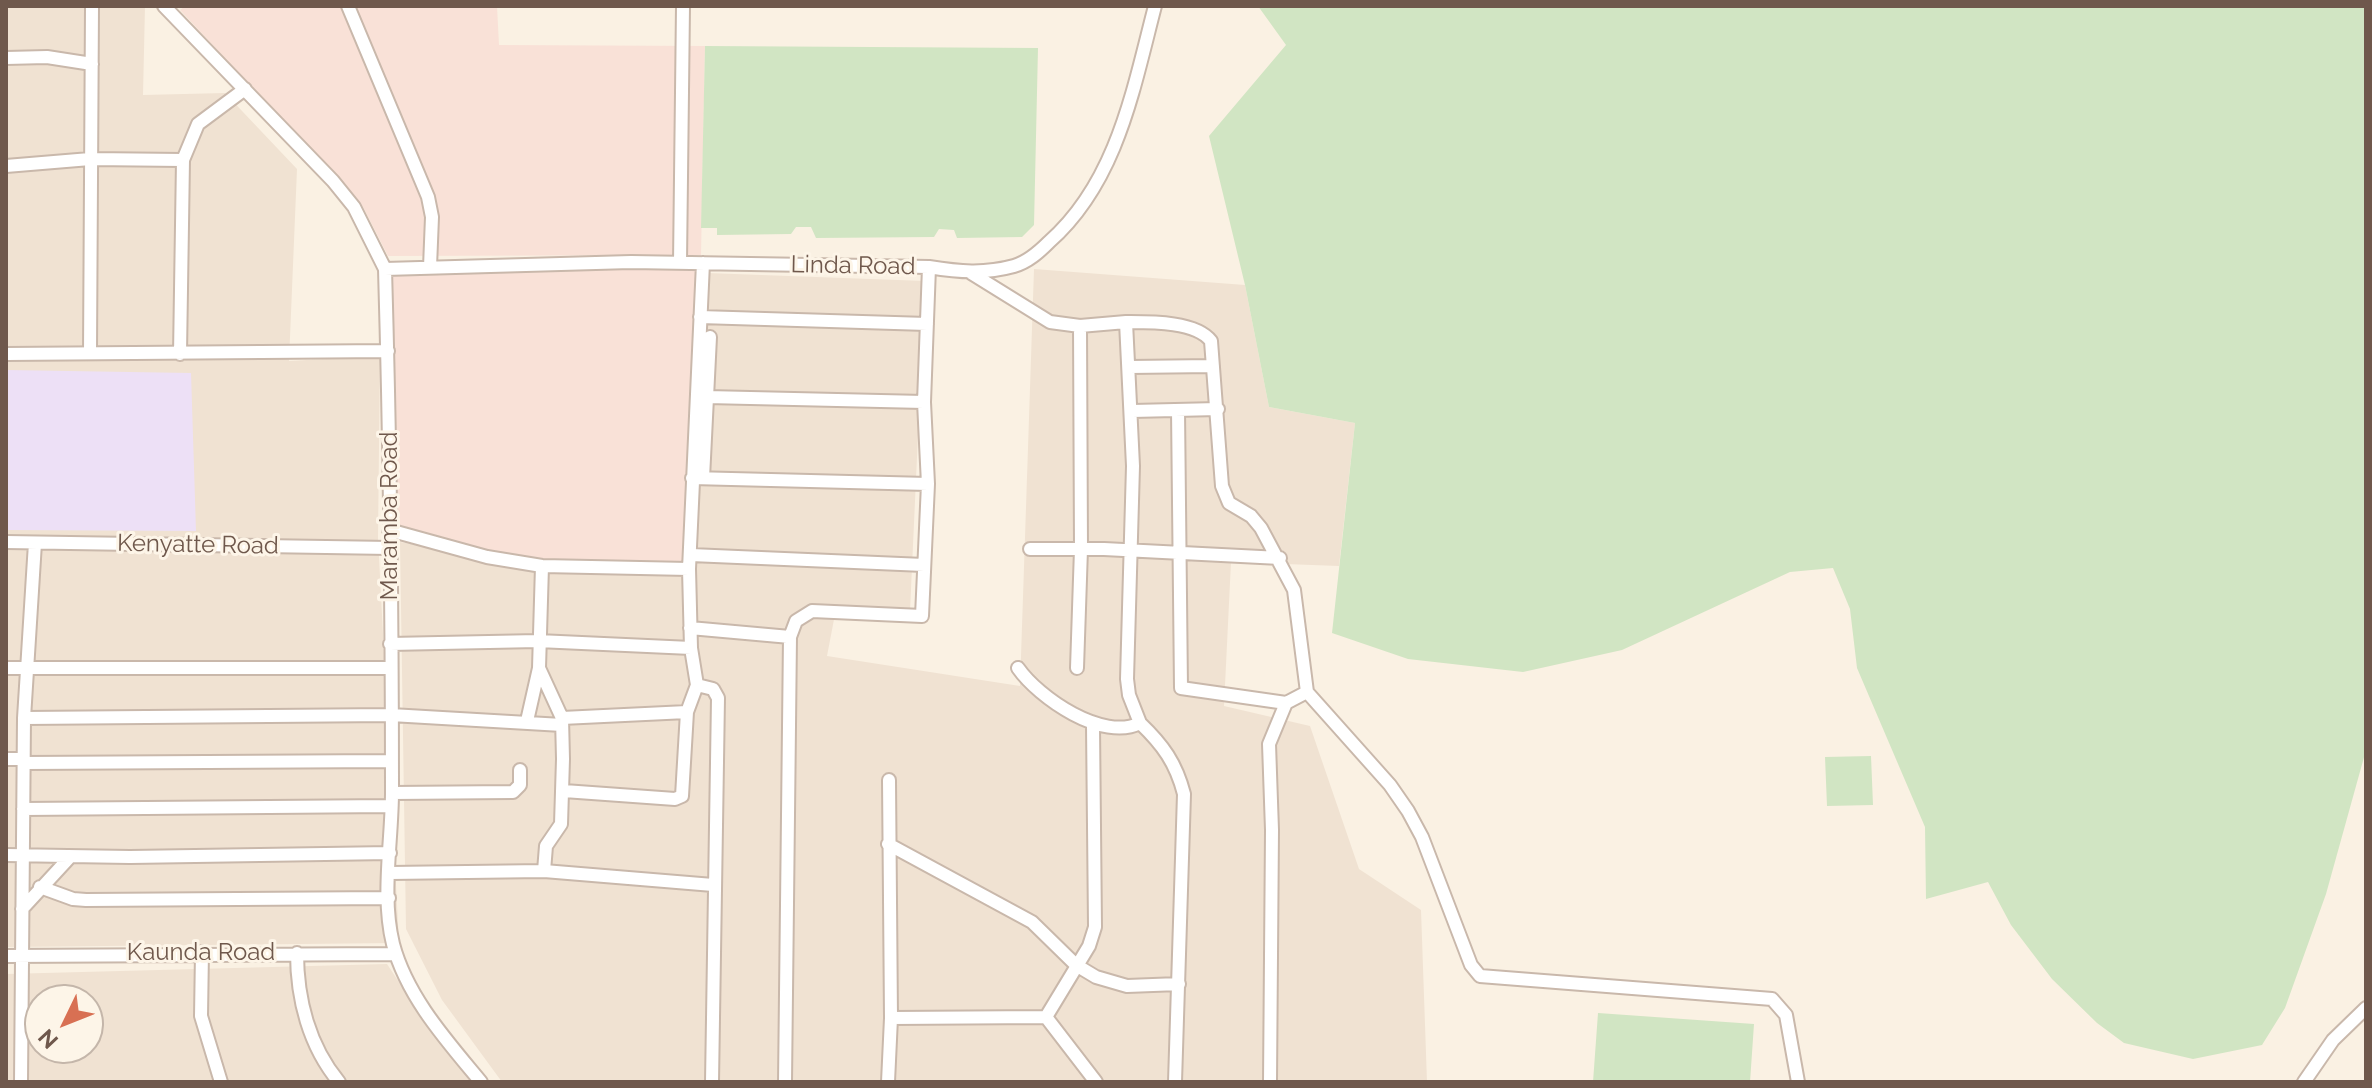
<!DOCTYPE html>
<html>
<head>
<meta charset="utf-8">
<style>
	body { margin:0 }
	#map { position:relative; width:2372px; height:1088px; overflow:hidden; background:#faf1e3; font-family:Raleway,sans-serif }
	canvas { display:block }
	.frame { position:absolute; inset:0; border:8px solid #6f584c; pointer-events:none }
	.north { position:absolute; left:24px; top:984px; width:80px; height:80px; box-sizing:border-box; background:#fdf5e8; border:2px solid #c4b6aa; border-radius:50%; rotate:227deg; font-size:22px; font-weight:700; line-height:32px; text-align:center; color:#6f584c }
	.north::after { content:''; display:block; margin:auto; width:28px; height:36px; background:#d87053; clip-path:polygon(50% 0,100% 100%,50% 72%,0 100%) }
</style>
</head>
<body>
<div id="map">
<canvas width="2372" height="1088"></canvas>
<div class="frame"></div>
<div class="north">N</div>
</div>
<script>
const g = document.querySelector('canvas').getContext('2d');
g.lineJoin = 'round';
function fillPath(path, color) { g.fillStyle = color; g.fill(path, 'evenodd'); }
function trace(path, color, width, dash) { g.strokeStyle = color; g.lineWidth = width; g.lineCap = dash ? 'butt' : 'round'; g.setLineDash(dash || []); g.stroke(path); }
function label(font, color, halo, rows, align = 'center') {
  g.font = font + ' Raleway,sans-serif'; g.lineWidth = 6; g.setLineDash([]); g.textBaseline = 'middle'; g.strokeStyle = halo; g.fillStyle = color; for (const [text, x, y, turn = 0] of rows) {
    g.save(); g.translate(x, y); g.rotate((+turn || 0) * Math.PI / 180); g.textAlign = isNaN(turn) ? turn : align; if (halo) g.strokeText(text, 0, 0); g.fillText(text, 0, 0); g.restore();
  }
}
const residential = new Path2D(`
	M 6,6 L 145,6 L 143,95 L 225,93 L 297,169 L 289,361 L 380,356 L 378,538 L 399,943 L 6,947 Z
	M 1034,269 L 1245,285 L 1269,407 L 1355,423 L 1339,566 L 1231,562 L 1224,706 L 1310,726 L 1359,869 L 1421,910 L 1427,1082 L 502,1082 L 442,1000 L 406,929 L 400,542 L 545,568 L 695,576 L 707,273 L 925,281 L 910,611 L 836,609 L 827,656 L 1020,686 Z
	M 387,964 L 426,1023 L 472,1082 L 6,1082 L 6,974 ZM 40,1000 L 88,1000 L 88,1048 L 40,1048 Z`);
const commercial = new Path2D(`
	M 185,6 L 497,6 L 499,45 L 705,46 L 701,255 L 388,256 L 363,207 L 180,10 Z
	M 700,267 L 686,574 L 487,554 L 394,526 L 393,271 Z`);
const education = new Path2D(`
	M 6,370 L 191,373 L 196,531 L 6,530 Z`);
const green = new Path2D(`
	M 1258,6 L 2366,6 L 2366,750 L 2326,894 L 2285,1008 L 2262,1045 L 2193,1059 L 2124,1043 L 2097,1023 L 2052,979 L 2011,925 L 1988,882 L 1926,899 L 1925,827 L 1857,668 L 1850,609 L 1833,568 L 1790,572 L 1622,650 L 1523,672 L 1408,659 L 1332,633 L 1355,423 L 1269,407 L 1245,285 L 1209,136 L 1286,45 Z
	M 705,46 L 1038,48 L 1034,225 L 1022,237 L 957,238 L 954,230 L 939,229 L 934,237 L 816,238 L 811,227 L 796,227 L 791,234 L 717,235 L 717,228 L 701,228 Z
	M 1871,756 L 1873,805 L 1827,806 L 1825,757 Z
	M 1598,1013 L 1754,1024 L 1750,1082 L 1593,1082 Z`);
const minor = new Path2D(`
	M 164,6 L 333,181 L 354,207 L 385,269 C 390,443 392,618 392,792 C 392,841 381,896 393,944 C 407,997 447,1041 481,1082
	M 348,6 L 428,197 L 432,217 L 430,267
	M 6,58 L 47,57 L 92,64
	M 6,166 L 90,159 L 183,160
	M 680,263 L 683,6
	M 385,269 L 631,262 L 929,267 C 959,272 985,274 1014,266 C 1028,262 1039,252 1049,242 C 1117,182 1133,90 1155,6
	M 971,273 L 1050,322 L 1080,326 L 1126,322 L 1133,466 L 1127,679 L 1129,695 L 1140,723 C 1103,742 1039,698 1018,668
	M 700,317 L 927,324
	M 1126,322 C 1149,322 1196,321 1211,341 L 1222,486 L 1229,503 L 1251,516 L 1261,528 L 1294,590 L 1307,692 L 1390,785 L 1408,811 L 1422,837 L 1471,965 L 1480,976 L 1772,999 L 1786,1015 L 1798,1082
	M 90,352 L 92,6
	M 6,354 L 388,351
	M 180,354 L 183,160 L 198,124 L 245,89
	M 1129,367 L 1213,366
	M 707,397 L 924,402
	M 1178,410 L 1181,688 L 1286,703 L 1307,692
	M 1132,411 L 1218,409
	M 692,478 L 928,484
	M 703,478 L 710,337
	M 389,530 L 487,557 L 542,566 L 689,569
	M 6,542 L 390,548
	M 1030,549 L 1104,549 L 1280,558
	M 691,555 L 924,565
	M 690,628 L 790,637
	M 390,644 L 538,641 L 691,648
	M 6,668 L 390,668
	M 539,668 L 562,718 L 563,759 L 561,824 L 546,846 L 544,871
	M 1077,668 L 1081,549 L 1080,326
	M 697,685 L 691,648 L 689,569 L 703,263
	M 24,718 L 391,715 L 562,725
	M 562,718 L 687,712
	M 527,721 L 539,668 L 542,566
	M 1140,723 C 1163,745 1176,763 1184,794 L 1175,1082
	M 6,759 L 24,759
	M 24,763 L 390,761
	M 564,791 L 675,799 L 682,796 L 687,712 L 697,685 L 713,689 L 718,698 L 712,1082
	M 392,793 L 513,792 L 520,785 L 520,770
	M 23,809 L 391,806
	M 888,844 L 1032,922 L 1076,965 L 1096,977 L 1127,986 L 1179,984
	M 6,855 L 130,857 L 390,853
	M 390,873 L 544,871 L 713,885
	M 40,887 L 73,899 L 86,900 L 389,898
	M 22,909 L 69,858
	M 202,952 L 201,1016 L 221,1082
	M 297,953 C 297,999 309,1046 339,1082
	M 6,956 L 396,954
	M 1046,1017 L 1096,1082
	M 891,1018 L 1046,1017 L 1089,946 L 1095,927 L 1093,726
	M 21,1082 L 24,718 L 35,543
	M 785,1082 L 790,637 L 796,621 L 812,611 L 922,616 L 928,484 L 924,402 L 929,267
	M 888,1082 L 891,1018 L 889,780
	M 1270,1082 L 1272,830 L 1269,744 L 1286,703
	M 2304,1082 L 2333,1040 L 2366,1008`);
const streetNames = [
	["Linda Road",853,266,1],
	["Maramba Road",390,516,-90],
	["Kenyatte Road",198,545,1],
	["Kaunda Road",201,953]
];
fillPath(residential, '#f0e2d2');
fillPath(commercial, '#f9e1d7');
fillPath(education, '#ede0f6');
fillPath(green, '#d1e5c3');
trace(minor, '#c9b8ab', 16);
trace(minor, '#fff', 12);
label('24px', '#6f584c', '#fdf5e8', streetNames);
</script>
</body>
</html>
